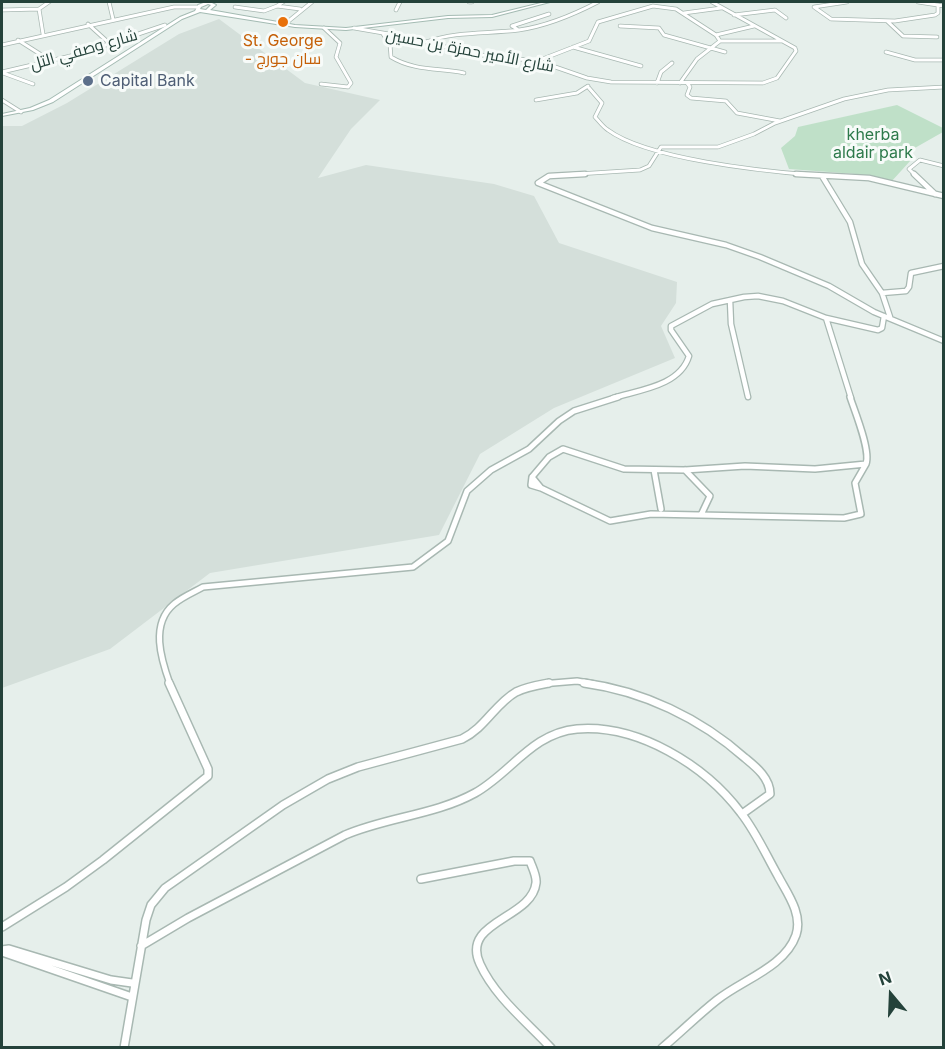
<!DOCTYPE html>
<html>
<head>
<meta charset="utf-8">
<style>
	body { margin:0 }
	#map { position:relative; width:945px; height:1049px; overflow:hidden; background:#e6efeb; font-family:Inter,sans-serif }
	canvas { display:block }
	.frame { position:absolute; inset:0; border:3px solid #24423a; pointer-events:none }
	.north { position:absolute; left:861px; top:965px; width:60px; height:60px; -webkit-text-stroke:4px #f7fbf9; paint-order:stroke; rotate:341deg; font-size:16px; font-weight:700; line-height:24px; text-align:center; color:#24423a }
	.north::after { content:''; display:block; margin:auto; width:21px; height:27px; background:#24423a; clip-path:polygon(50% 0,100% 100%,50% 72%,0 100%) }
</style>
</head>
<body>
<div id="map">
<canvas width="945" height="1049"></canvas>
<div class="frame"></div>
<div class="north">N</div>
</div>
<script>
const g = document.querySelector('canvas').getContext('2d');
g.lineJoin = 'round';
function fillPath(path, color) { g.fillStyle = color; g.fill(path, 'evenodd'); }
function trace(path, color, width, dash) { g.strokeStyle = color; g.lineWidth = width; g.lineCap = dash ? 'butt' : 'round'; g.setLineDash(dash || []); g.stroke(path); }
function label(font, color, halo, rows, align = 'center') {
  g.font = font + ' Inter,Cairo,sans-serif'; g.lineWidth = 6; g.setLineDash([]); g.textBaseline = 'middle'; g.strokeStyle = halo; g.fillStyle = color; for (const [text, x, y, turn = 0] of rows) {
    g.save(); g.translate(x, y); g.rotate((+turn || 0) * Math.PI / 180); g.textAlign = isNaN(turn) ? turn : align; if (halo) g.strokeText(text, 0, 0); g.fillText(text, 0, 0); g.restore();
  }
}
const built = new Path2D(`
	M 219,19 L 305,83 L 380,100 L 351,129 L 318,178 L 366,165 L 494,184 L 534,196 L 559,243 L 677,282 L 676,303 L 661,326 L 675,358 L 554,408 L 480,454 L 439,535 L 210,573 L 110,649 L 2,688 L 2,126 L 22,126 L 67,103 L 179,34 Z`);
const green = new Path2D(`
	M 897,105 L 943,128 L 943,132 L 906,153 L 911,160 L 891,182 L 856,174 L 789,169 L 781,148 L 795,136 L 798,127 Z`);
const minorFar3 = new Path2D(`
	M 109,2 L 113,19
	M 283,2 L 277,6 L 300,9
	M 469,2 L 472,2
	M 847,2 L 814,7 L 831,19 L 895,21 L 935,15 L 938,13 L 938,5
	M 918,2 L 944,6
	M 235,7 L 264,11 L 277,6
	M 2,10 L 39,9
	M 396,10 L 400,2
	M 684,13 L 721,8
	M 734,15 L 775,10 L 786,18
	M 887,21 L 903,36 L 937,37
	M 88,24 L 109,43
	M 285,24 L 312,2
	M 620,26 L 659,28 L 664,35 L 725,52
	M 354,28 L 412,38 L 472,54 L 538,61 L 587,78 L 611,82 L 763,83 L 777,78 L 796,51 L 795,48 L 712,2
	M 517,29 L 512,26 L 549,14
	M 43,34 L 39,9 L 49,2
	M 383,34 L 390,44 L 391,57 C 414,71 439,68 464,73
	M 18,40 L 51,61
	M 720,41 L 781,41
	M 426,42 C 456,31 487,34 519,30 C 547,26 573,15 598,2
	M 2,45 L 174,7 L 197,7
	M 573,47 L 641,66
	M 886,52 L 915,60 L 944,60
	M 540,60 L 589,41 L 598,22 L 653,6 L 676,9 L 716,35
	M 2,72 L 79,54 L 165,25
	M 3,73 L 33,84
	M 657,83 L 661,72 L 672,63
	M 680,83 L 697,59 L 720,41 L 716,35 L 754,26
	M 687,83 L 690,87 L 687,95 L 691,98 L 726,101 L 737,113 L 780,121
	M 321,84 L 348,87 L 351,83 L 336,57 L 340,43 L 324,28
	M 589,88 L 602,103 L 595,117 C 599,121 603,127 608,130 C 647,159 762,171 812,175
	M 2,100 L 21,112
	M 536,100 L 577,93 L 588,86
	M 562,175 L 640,170 L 649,166 L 661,147 L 718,147 L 754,134 L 775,123 L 844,99 L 888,90 L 944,87
	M 915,175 L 909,169 L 920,160 L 944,166`);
const minorFar2 = new Path2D(`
	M 585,174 L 549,176 L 538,183 L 652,228 L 726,245 L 760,257 L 829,286 L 874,312 L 944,341
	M 796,174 L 869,178 L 944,196
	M 914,174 L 935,194
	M 822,176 L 850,222 L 862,264 L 882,293 L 890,317
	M 882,293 L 906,291 L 909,287 L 911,273 L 944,266
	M 730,300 L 731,324 L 748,397
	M 613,398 C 639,390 680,386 689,356 L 671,330 L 671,326 L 712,304 L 744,297 L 758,296 L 783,301 L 826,318
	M 851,398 L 826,318 L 878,330 L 882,328 L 884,316`);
const minorFar1 = new Path2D(`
	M 850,397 C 855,412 871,451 866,464
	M 563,449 L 624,469 L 685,470 L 745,466 L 815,469 L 866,464 L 855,483 L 861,514 L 844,518 L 651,514 L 610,521 L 541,488 L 532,477 L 549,457 Z
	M 654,470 L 661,509
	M 685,470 L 710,496 L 701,515
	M 532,477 L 531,485 L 541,488
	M 170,684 C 161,659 150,624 174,604 C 182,597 194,592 203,587 L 413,567 L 448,541 L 467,491 L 491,470 L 529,449 L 559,421 L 574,411 L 618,397
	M 541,684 L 577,681 L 594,684`);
const minor = new Path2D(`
	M 584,683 C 643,691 700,718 745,758 C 756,767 770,778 770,794 L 742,814
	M 421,879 L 514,861 L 530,861 C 532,867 537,876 536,883 C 532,919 460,921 480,964 C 495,997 527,1022 551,1048
	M 2,927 L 66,887 L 103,860 L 208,776 L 208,769 L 169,683
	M 141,946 L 188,918 L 345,835 C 387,817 435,815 475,793 C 511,773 532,733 577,729 C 638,724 705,765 741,813 C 756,832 766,855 778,876 C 787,893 803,914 796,935 C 785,967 742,980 717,1000 C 698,1015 681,1032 662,1048
	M 2,950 L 9,949 L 111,980 L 132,983
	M 2,952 L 129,996
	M 124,1048 L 146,920 L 151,905 L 165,888 L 283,805 L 328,779 L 358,767 L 462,739 C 485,728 495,704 516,692 C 526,687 538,685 549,683`);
const secondary = new Path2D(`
	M 206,2 L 213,2 L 212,3 L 216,5 L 210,10 L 295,25 L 346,28 L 448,16 L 492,15 L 545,2 L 550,2 L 492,17 L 448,18 L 346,30 L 295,27 L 200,12 L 182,19 L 53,102 L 33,110 L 2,116 L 2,114 L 30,108 L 49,100 L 180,17 L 195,11 L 198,5 ZM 208,4 L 211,5 L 206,10 L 200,9 L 201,7 Z`);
const markers = [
	[283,22,6,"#e8710a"],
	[88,81,6,"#5c6f8a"]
];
const farFoodnames = [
	["St. George",283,41],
	["- سان جورج",283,59]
];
const farStreetnames = [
	["شارع وصفي التل",84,50,-16],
	["شارع الأمير حمزة بن حسين",470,51,11]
];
const farServicenames = [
	["Capital Bank",100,81]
];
const farParknames = [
	["kherba",873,135],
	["aldair park",873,153]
];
fillPath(built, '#d4dfda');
fillPath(green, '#bfe0c8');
trace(minorFar3, '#a8b8b2', 4.5);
trace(minorFar2, '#a8b8b2', 7);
trace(minorFar1, '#a8b8b2', 8);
trace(minor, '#a8b8b2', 10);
trace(secondary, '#a4bbb3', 2);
trace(minorFar3, '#fff', 3);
trace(minorFar2, '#fff', 4.5);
trace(minorFar1, '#fff', 5);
trace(minor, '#fff', 7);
fillPath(secondary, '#fff');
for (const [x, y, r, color] of markers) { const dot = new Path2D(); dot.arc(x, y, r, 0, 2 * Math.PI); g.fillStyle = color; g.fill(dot); trace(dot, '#f7fbf9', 2); }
label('16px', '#c56008', '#f7fbf9', farFoodnames);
label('16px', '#24423a', '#f7fbf9', farStreetnames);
label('16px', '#4e5e75', '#f7fbf9', farServicenames, 'left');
label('16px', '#2d7a4b', '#f7fbf9', farParknames);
</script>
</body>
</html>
